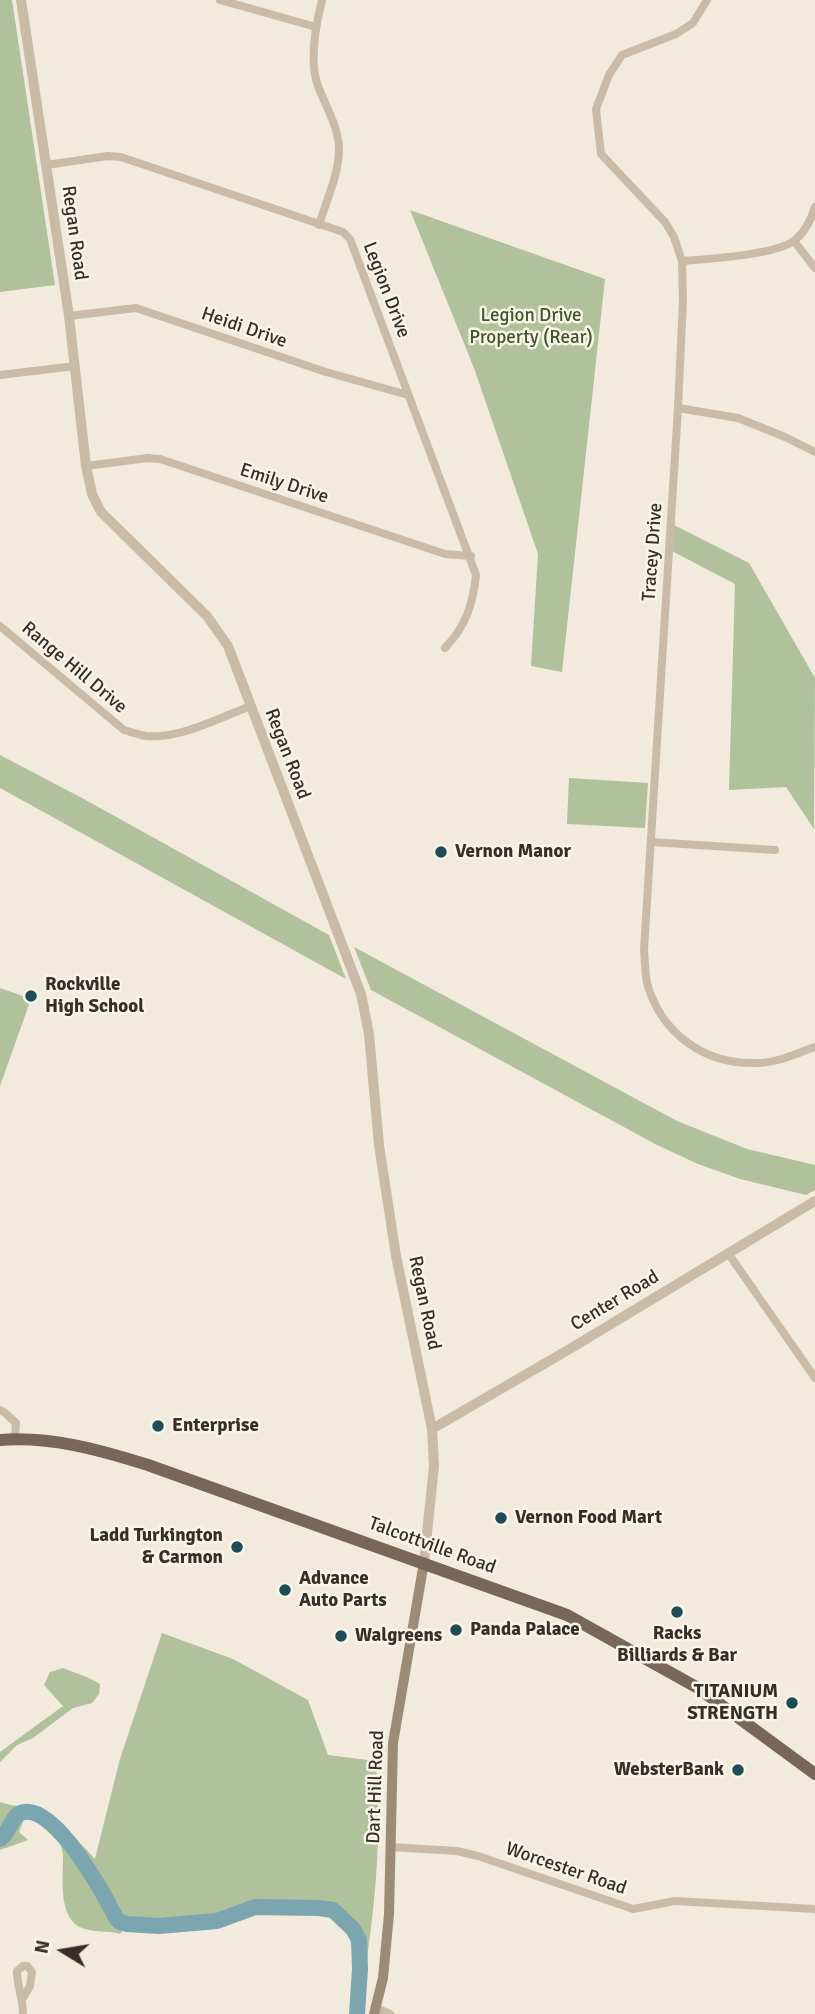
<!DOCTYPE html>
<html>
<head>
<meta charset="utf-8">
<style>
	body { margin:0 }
	#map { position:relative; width:815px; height:2014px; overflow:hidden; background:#f2eadc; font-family:Signika,sans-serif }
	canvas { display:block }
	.north { position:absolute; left:28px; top:1916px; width:70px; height:70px; -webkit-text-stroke:5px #f9f4e8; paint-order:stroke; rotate:281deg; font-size:19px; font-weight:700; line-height:28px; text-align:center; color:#372e28 }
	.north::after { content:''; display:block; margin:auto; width:24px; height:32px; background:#372e28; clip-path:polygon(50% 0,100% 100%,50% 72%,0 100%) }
</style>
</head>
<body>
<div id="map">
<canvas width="815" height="2014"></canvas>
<div class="north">N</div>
</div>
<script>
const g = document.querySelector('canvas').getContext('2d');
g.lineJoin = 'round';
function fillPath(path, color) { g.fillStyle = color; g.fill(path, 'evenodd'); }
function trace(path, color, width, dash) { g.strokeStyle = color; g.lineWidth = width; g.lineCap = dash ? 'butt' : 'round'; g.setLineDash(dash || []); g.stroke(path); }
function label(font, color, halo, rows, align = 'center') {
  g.font = font + ' Signika,sans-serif'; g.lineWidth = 5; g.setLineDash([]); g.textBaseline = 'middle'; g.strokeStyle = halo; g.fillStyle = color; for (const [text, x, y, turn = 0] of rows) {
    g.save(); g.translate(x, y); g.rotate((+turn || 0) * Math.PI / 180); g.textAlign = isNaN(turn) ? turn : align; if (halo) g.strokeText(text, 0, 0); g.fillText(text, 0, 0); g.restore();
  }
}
const green = new Path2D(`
	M 0,0 L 12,0 L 55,285 L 0,292 Z
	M 410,210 L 605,279 L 562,672 L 531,666 L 538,554 L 474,368 Z
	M 672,524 L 749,563 L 815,678 L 814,829 L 786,787 L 729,790 L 735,584 L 670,550 Z
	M 0,755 L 82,798 L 329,935 L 346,979 L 0,788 Z
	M 569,778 L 648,783 L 645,828 L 567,824 Z
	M 354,947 L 677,1121 L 747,1149 L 815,1165 L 815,1190 L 806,1195 L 740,1179 L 698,1164 L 657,1145 L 371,990 Z
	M 0,988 L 31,999 L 0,1086 Z
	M 162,1633 L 233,1659 L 308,1700 L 328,1755 L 376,1761 C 377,1783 378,1805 378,1826 C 378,1882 370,1938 362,1993 L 359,1997 L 359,1940 L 355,1932 L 339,1915 L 329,1909 L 255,1907 L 210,1922 L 159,1926 L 128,1924 L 120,1934 C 108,1930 94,1933 82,1928 C 58,1919 63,1878 63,1858 C 63,1851 60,1843 59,1836 L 34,1819 L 24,1819 L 19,1832 L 28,1840 L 0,1850 L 0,1802 C 11,1806 21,1806 32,1808 C 49,1811 85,1847 95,1859 L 120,1759 Z
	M 63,1668 C 76,1674 88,1676 100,1684 L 99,1694 L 92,1703 L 73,1708 L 33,1738 L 17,1745 L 0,1762 L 0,1752 L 63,1706 L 44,1685 L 50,1672 Z`);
const river = new Path2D(`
	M 0,1839 C 10,1833 11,1814 24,1812 C 57,1807 104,1894 116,1918 L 120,1922 L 127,1924 L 159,1926 L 217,1921 L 255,1907 L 319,1908 L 333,1910 L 353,1929 L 359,1940 L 360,1969 L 357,2014`);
const minor = new Path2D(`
	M 220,0 L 316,27
	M 707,0 L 693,23 L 676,34 L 622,55 L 609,75 L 596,109 L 601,154 L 665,222 L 674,237 L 682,261 L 683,300 L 678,408 L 644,950 C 645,961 645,972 647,983 C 661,1033 704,1065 757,1063 C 777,1063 797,1053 815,1047
	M 46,165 L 108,156 L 121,157 L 343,232 L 350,239 L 476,575 C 473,604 466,626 445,648
	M 319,225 C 326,201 340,172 339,147 C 338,126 325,105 318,86 C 309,62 316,24 322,0
	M 794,241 L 815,268
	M 682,261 C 708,259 777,255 795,240 C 806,231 811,220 815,207
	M 69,316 L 136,308 L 326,372 L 408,395
	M 0,375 L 75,366
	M 678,408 L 738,418 L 785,437 L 815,452
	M 86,466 L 148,458 L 160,459 L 445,554 L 471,556
	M 0,626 L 124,730 C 131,732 139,735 146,736 C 181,739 218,718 251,706
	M 651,842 L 775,850
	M 728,1253 L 815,1378
	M 0,1410 L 4,1412 L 16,1423 L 15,1438
	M 390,1847 L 457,1851 L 478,1856 L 633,1909 L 675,1901 L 815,1909
	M 376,2008 L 390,2014
	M 23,2014 C 23,1997 17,1987 17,1971 L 23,1966 L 27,1966 L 32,1972 L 30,1986 L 23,1998`);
const tertiary = new Path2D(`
	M 21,0 L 69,316 L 86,466 L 92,494 L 101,512 L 207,616 L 228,646 L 361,994 L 369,1034 L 379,1145 L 396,1256 L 432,1429 L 434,1466 L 424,1562
	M 432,1429 L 573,1347 L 815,1201`);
const secondary = new Path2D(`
	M 374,2014 L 383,1978 L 389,1914 L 393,1743 L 424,1562`);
const primary = new Path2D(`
	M 0,1440 C 51,1436 100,1450 148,1465 L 567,1615 L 698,1688 L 815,1774`);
const markers = [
	[441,852,7,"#1e4d58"],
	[31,996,7,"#1e4d58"],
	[158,1426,7,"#1e4d58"],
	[501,1518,7,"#1e4d58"],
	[237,1547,7,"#1e4d58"],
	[285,1590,7,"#1e4d58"],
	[677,1612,7,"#1e4d58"],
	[456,1630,7,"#1e4d58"],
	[341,1636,7,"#1e4d58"],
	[792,1703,7,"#1e4d58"],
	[738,1770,7,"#1e4d58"]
];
const streetNames = [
	["Regan Road",74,233,82],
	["Legion Drive",386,290,69],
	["Heidi Drive",244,328,19],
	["Emily Drive",284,484,18],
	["Tracey Drive",653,552,-86],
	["Range Hill Drive",74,668,40],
	["Regan Road",287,754,69],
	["Center Road",615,1301,-31],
	["Regan Road",424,1303,78],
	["Talcottville Road",432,1546,20],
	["Dart Hill Road",376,1787,-88],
	["Worcester Road",566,1869,19]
];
const parkNames = [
	["Legion Drive",531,316],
	["Property (Rear)",531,338]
];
const poiNames = [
	["Vernon Manor",455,852],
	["Rockville",45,985],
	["High School",45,1007],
	["Enterprise",172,1426],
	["Vernon Food Mart",515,1518],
	["Ladd Turkington",223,1536,"right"],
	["& Carmon",223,1558,"right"],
	["Advance",299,1579],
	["Auto Parts",299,1601],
	["Panda Palace",470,1630],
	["Racks",677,1634,"center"],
	["Billiards & Bar",677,1656,"center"],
	["Walgreens",355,1636],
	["TITANIUM",778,1692,"right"],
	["STRENGTH",778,1714,"right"],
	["WebsterBank",724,1770,"right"]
];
fillPath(green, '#b0c19c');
trace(river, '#7ba6af', 16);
trace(minor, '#cabba8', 8);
trace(tertiary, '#cabba8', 10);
trace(secondary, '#9d8b79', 10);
trace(primary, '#786759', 12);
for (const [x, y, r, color] of markers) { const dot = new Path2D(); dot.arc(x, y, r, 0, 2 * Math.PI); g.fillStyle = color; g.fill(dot); trace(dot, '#f9f4e8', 2.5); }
label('19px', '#372e28', '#f9f4e8', streetNames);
label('19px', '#41552c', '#f9f4e8', parkNames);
label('bold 19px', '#372e28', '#f9f4e8', poiNames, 'left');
</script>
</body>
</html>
